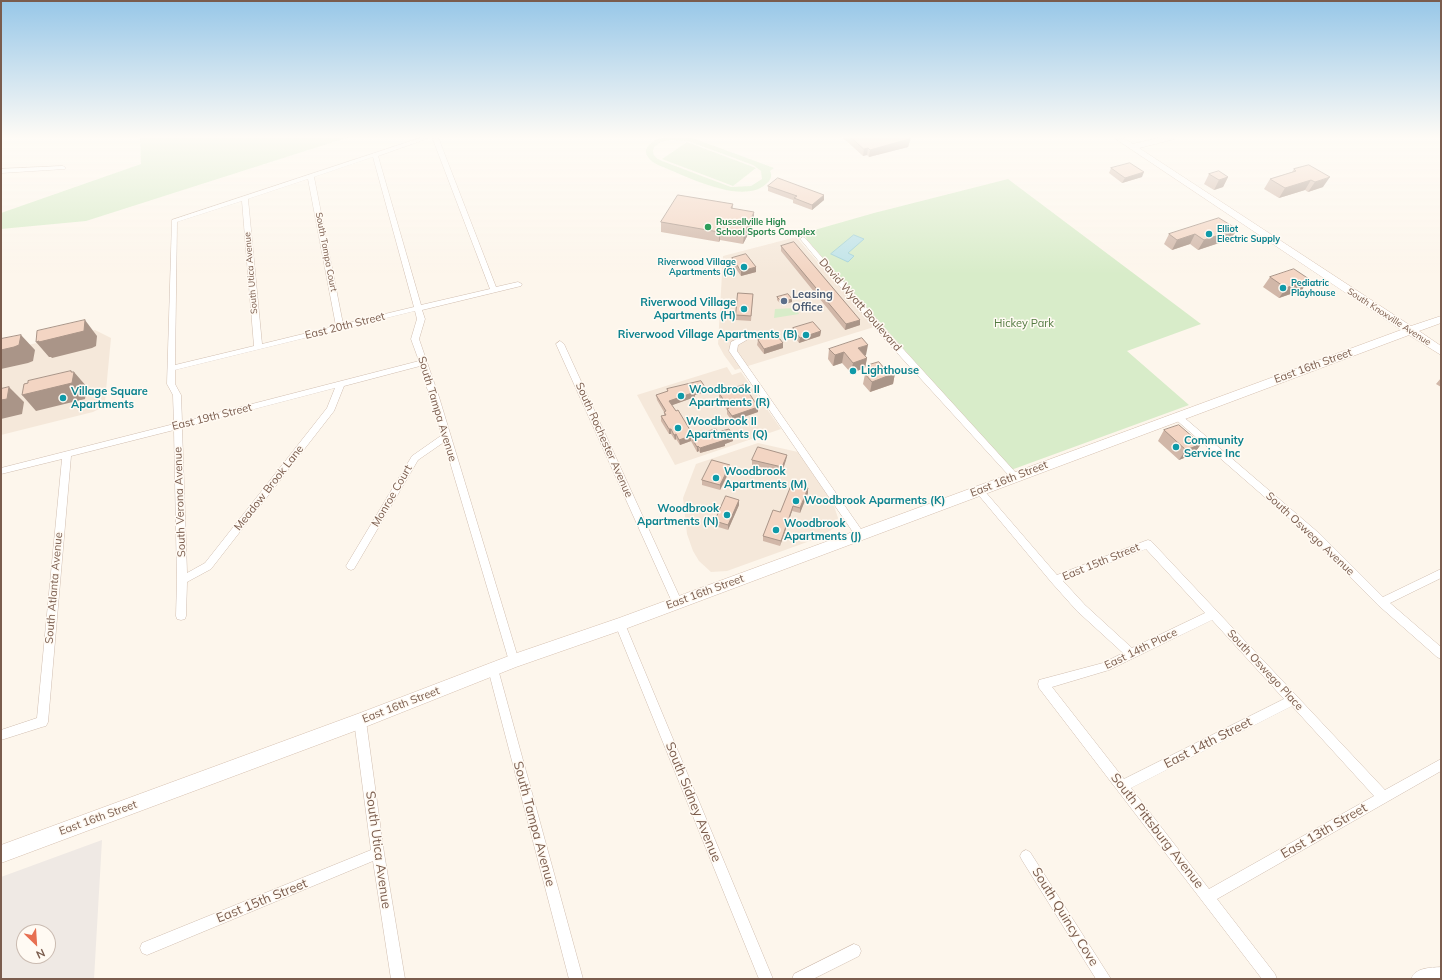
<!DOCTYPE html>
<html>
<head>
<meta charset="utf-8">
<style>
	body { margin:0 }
	#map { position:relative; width:1442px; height:980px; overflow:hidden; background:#fdf6ec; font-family:Mulish,sans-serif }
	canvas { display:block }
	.frame { position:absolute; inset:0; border:2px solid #7a5c4d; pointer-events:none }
	.north { position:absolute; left:16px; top:924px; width:40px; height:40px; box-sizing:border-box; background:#fffaf3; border:1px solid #cabbb1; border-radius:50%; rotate:155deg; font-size:11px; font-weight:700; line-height:16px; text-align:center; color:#7a5c4d }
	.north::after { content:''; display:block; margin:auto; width:14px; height:18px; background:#e76f51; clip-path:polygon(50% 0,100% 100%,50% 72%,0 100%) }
</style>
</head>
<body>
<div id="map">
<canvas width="1442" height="980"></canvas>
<div class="frame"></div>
<div class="north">N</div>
</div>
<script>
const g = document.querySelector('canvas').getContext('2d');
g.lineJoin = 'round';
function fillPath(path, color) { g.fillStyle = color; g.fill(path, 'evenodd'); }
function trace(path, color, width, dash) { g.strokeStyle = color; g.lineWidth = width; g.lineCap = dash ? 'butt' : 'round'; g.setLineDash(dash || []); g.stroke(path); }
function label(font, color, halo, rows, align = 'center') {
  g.font = font + ' Mulish,sans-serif'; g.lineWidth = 3; g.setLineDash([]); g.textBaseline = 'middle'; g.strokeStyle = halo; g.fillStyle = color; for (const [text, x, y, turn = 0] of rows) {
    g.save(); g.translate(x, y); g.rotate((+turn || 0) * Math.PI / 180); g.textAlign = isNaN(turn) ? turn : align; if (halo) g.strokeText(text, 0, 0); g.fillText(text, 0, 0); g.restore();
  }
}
const residential = new Path2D(`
	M 796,237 L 874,327 L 735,370 L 724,355 L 718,344 L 723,256 Z
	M 95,330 L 111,338 L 105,401 L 103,407 L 93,412 L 1,435 L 1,351 Z
	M 727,367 L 732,375 L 741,372 L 781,429 L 675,465 L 637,395 Z
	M 758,443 L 798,452 L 833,503 L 838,518 L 834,528 L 821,537 L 727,571 L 711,572 L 699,561 L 693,551 L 687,534 L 683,498 L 696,464 Z`);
const industrial = new Path2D(`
	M 102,840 L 94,979 L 1,979 L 1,877 ZM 24,932 L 48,932 L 48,956 L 24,956 Z`);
const green = new Path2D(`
	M 140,137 L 349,137 L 86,221 L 1,229 L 1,213 L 141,164 Z
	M 664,137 L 690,137 L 774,168 L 770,171 C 773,176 770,181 766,184 C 742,206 684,175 658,165 C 638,154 645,143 664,137 ZM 671,140 L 688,141 L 753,165 L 761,171 L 762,179 L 751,186 L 731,187 L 662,161 C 655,158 651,154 654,147 L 661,142 Z
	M 687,142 L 756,168 L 733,186 L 662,159 Z
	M 1008,179 L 1201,324 L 1127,351 L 1189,405 L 1011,470 L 807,240 L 804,233 L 874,213 Z
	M 795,308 L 799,314 L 774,318 L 775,309 Z`);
const water = new Path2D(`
	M 854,235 L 864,239 L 848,253 L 854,256 L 848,262 L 831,254 Z`);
const street = new Path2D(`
	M 423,137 L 432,137 L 378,156 L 421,305 L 490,289 L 432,137 L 438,137 L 496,287 L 518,282 L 522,284 L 521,286 L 422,310 L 425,319 L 419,339 L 439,397 L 519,661 L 518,664 L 514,666 L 510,664 L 509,661 L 444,442 L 418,460 L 354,569 L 351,570 L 348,569 L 346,566 L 412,456 L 442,435 L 420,366 L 344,386 L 334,411 L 211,569 L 187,582 L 186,616 L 185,619 L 181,620 L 177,619 L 176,616 L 177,580 L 174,430 L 71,456 L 48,722 L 46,726 L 42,727 L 1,740 L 1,730 L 37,718 L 62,459 L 1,474 L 1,468 L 174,424 L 173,395 L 167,384 L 172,220 ZM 373,157 L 414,307 L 343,324 L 314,177 ZM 308,179 L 336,326 L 262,344 L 248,199 ZM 242,201 L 254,346 L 175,365 L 177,222 ZM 415,311 L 417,319 L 411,339 L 419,361 L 182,422 L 181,395 L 175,384 L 175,370 ZM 335,388 L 327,408 L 205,563 L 187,573 L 182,428 Z
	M 63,166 L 66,168 L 65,169 L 1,173 L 1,169 Z
	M 803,237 L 805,238 L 885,329 L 1018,475 L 1019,477 L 1018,479 L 1012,479 L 879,333 L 801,240 L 800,239 Z
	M 743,336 L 749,336 L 750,338 L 738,345 L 737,351 L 863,532 L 865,535 L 863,538 L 857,538 L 729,351 L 731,342 Z
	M 560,341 L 564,344 L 682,602 L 681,605 L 677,606 L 673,605 L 672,602 L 556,344 Z
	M 1177,413 L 1180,414 L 1320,534 L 1383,597 L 1441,569 L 1441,578 L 1390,603 L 1441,647 L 1441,659 L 1437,657 L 1378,605 L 1314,540 L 1174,418 L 1173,416 Z
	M 979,487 L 982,488 L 1057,575 L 1145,541 L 1148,540 L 1151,541 L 1385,790 L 1441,759 L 1441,771 L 1217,899 L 1275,974 L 1277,979 L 1262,979 L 1039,688 L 1038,684 L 1039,680 L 1103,663 L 1123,653 L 1077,611 L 1052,583 L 976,492 L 974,490 L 976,488 ZM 1146,549 L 1205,613 L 1132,648 L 1085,605 L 1063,581 ZM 1212,620 L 1284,699 L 1124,779 L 1052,687 L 1109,670 ZM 1292,706 L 1374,796 L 1209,889 L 1131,788 Z
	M 620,619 L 624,621 L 625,624 L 773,979 L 759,979 L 615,624 L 616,621 Z
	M 493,664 L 497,666 L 498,669 L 583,979 L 569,979 L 488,669 L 489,666 Z
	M 360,716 L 364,717 L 366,721 L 384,853 L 405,979 L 391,979 L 373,861 L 147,955 L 142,953 L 140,948 L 142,943 L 371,850 L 354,721 L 356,717 Z
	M 1026,850 L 1030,852 L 1111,979 L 1096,979 L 1022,860 L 1020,856 L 1022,852 Z
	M 854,944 L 859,946 L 861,951 L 859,956 L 813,979 L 792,979 L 794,974 Z
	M 1441,967 L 1441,979 L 1411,979 C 1416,967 1430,968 1441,967 Z`);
const secondary = new Path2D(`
	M 1113,137 L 1123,137 L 1133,144 L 1161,137 L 1176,137 L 1175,139 L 1139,148 L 1411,326 L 1441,316 L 1441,323 L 1419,331 L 1441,346 L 1441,355 L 1409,335 L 625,629 L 516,667 L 360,729 L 1,863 L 1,845 L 360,713 L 514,654 L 619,618 L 1401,330 Z`);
const wall = new Path2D(`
	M 842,137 L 911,137 L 908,147 L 869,157 L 867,155 L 863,156 Z
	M 1309,165 L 1323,187 L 1308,192 L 1305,190 L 1279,198 L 1264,189 L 1270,179 L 1292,172 L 1294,169 Z
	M 1111,168 L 1142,177 L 1122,183 L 1109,173 Z
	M 1209,174 L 1228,177 L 1223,187 L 1214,190 L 1204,184 Z
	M 768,186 L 824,200 L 812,210 L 793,203 L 793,200 L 768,191 Z
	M 733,204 L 733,209 L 754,223 L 743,244 L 720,240 L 719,242 L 661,232 L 661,222 Z
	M 1237,229 L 1231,239 L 1198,250 L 1190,244 L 1172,250 L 1164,244 L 1169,234 Z
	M 781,246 L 860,320 L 860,325 L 845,330 L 781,251 Z
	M 732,258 L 756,267 L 756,272 L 741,276 L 732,263 Z
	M 1270,277 L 1309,279 L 1302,290 L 1279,298 L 1263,287 Z
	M 753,294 L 751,321 L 736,320 L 736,315 Z
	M 777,297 L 792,299 L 792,302 L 782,305 L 777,300 Z
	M 793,328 L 821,331 L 820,336 L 799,343 L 792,333 Z
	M 758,340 L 783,348 L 764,354 L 757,345 Z
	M 829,349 L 866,355 L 865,356 L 867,358 L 865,368 L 851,373 L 842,363 L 833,366 L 828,359 Z
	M 869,365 L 884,368 L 895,373 L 893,384 L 870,392 L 863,384 L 865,374 L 867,374 Z
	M 1441,378 L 1441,387 L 1436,384 Z
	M 667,389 L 705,392 L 695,395 L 695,397 L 672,405 L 693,436 L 718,432 L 733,436 L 733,441 L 725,444 L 725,446 L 700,453 L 699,451 L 697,452 L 691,441 L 680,445 L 676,439 L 675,440 L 671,434 L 669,434 L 661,421 L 661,416 L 664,415 L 664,412 L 657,400 L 656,395 L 667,392 Z
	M 719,393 L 758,407 L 758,412 L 732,421 L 727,414 L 727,410 L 719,398 Z
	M 1164,430 L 1201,444 L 1194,454 L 1179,460 L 1158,441 Z
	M 787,455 L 786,460 L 782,472 L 752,465 L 752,460 Z
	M 730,470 L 720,490 L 702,485 L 702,480 Z
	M 808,488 L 808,493 L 800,513 L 792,511 L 780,546 L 763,541 L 763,536 Z
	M 739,500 L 739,505 L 728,530 L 715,526 L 715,521 Z`);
const shadedWall = new Path2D(`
	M 910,137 L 911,137 L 908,147 L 869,157 L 870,150 Z
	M 868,148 L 867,155 L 863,156 L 864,149 Z
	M 1144,172 L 1142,177 L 1122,183 L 1125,178 Z
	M 1228,177 L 1223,187 L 1214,190 L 1219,180 Z
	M 1330,177 L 1323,187 L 1308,192 L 1315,182 Z
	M 1311,180 L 1305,190 L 1279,198 L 1285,188 Z
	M 824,195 L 824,200 L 812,210 L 812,205 Z
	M 754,212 L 754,223 L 743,244 L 744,234 Z
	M 1237,229 L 1231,239 L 1198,250 L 1204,240 Z
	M 720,230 L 720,240 L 719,242 L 719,232 Z
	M 1195,234 L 1190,244 L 1172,250 L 1177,240 Z
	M 756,267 L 756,272 L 741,276 L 741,271 Z
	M 1309,279 L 1302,290 L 1279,298 L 1286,288 Z
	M 792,299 L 792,302 L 782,305 L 782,302 Z
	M 85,320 L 97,336 L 96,346 L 92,348 L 52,358 L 51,357 L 49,357 L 36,342 Z
	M 860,320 L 860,325 L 845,330 L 846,324 Z
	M 821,331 L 820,336 L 799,343 L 800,338 Z
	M 21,335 L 35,350 L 33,361 L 28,363 L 1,369 L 1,350 Z
	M 783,343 L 783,348 L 764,354 L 764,349 Z
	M 868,345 L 866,355 L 857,358 L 858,348 Z
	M 844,352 L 842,363 L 833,366 L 835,355 Z
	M 867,358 L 865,368 L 851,373 L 853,363 Z
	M 71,371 L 73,373 L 74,372 L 87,387 L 85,399 L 36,411 L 22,395 L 71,372 Z
	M 895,373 L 893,384 L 870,392 L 872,382 Z
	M 9,387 L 24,402 L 22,414 L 1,419 L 1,400 Z
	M 705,387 L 705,392 L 695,395 L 695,397 L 670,406 L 669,401 L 694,390 Z
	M 758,407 L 758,412 L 732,421 L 732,416 Z
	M 669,429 L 671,429 L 671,434 L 669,434 Z
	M 676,434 L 676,439 L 675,440 L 674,435 Z
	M 693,435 L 694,440 L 691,437 L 691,441 L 680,445 L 679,440 Z
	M 733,436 L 733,441 L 725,444 L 725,446 L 700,453 L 700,448 Z
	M 1201,444 L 1194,454 L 1179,460 L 1186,450 Z
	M 698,446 L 699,451 L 697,452 L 697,447 Z
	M 787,455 L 786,460 L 782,472 L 782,467 Z
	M 730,465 L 730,470 L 720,490 L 720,485 Z
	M 808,488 L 808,493 L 800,513 L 800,508 Z
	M 739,500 L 739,505 L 728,530 L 728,525 Z
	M 793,506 L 792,511 L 780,546 L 781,541 Z`);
const building = new Path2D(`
	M 851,137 L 910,137 L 909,139 L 870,150 L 868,148 L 864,149 Z
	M 1130,163 L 1144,172 L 1125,178 L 1111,168 Z
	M 1309,165 L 1330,177 L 1315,182 L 1311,180 L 1285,188 L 1270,179 L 1296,171 L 1294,169 Z
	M 1219,171 L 1228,177 L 1219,180 L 1209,174 Z
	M 778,178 L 824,195 L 812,205 L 794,198 L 797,196 L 768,186 Z
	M 678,195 L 733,204 L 731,208 L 754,212 L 744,234 L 720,230 L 719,232 L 661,222 Z
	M 1219,218 L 1237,229 L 1204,240 L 1195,234 L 1177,240 L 1169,234 Z
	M 794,242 L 860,320 L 846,324 L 781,246 Z
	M 746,254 L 756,267 L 741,271 L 732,258 Z
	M 1294,269 L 1309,279 L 1286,288 L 1270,277 Z
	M 738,293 L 753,294 L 751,316 L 736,315 Z
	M 788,294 L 792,299 L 782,302 L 777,297 Z
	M 85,320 L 84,331 L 80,332 L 39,342 L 39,341 L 36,342 L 37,331 Z
	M 813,322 L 821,331 L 800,338 L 793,328 Z
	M 776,334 L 783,343 L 764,349 L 758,340 Z
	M 21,335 L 19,345 L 14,347 L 1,350 L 1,339 Z
	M 862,338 L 868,345 L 858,348 L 867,358 L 853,363 L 844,352 L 835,355 L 829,349 Z
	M 879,362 L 884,368 L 889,366 L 895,373 L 872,382 L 865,374 L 874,371 L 869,365 Z
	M 71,371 L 71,372 L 74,372 L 72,383 L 22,395 L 24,384 L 28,383 L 28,381 Z
	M 701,381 L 705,387 L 694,390 L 695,392 L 669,401 L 676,411 L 678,410 L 693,435 L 679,440 L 676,434 L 674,435 L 671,429 L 669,429 L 661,416 L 666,415 L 664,412 L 666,411 L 656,395 L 668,391 L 667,389 Z
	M 744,385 L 758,407 L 732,416 L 727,409 L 729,408 L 719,393 Z
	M 9,387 L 7,399 L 1,400 L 1,389 Z
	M 1179,425 L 1201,444 L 1186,450 L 1164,430 Z
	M 716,429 L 718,432 L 729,429 L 733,436 L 724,439 L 725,440 L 700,448 L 698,446 L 697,447 L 691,437 Z
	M 758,447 L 787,455 L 782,467 L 752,460 Z
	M 712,460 L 730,465 L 720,485 L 702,480 Z
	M 792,484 L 808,488 L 800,508 L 793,506 L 781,541 L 763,536 L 773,510 L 780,512 Z
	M 726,496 L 739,500 L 728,525 L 715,521 Z`);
const markers = [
	[708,227,4,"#2e9e5b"],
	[1209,234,4,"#0f9aa8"],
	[744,267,4,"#0f9aa8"],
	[1283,288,4,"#0f9aa8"],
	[784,301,4,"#5c6f8a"],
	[744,309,4,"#0f9aa8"],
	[806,335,4,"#0f9aa8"],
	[853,371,4,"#0f9aa8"],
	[681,396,4,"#0f9aa8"],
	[63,398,4,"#0f9aa8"],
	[678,428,4,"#0f9aa8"],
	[1176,447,4,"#0f9aa8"],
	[716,478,4,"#0f9aa8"],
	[796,501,4,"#0f9aa8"],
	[727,515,4,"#0f9aa8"],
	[776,530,4,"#0f9aa8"]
];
const farLeisurenames = [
	["Russellville High",716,222],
	["School Sports Complex",716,232]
];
const farCulturenames = [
	["Elliot",1217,229],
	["Electric Supply",1217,239],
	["Riverwood Village",736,262,"right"],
	["Apartments (G)",736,272,"right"],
	["Pediatric",1291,283],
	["Playhouse",1291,293]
];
const farStreetnames = [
	["South Tampa Court",326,252,79],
	["South Utica Avenue",251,273,-95],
	["South Knoxville Avenue",1389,317,33]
];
const serviceNames = [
	["Leasing",792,295],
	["Office",792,308]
];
const cultureNames = [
	["Riverwood Village",736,303,"right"],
	["Apartments (H)",736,316,"right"],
	["Riverwood Village Apartments (B)",798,335,"right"],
	["Lighthouse",861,371],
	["Woodbrook II",689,390],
	["Apartments (R)",689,403],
	["Village Square",71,392],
	["Apartments",71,405],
	["Woodbrook II",686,422],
	["Apartments (Q)",686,435],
	["Community",1184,441],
	["Service Inc",1184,454],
	["Woodbrook",724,472],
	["Apartments (M)",724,485],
	["Woodbrook Aparments (K)",804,501],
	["Woodbrook",719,509,"right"],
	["Apartments (N)",719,522,"right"],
	["Woodbrook",784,524],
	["Apartments (J)",784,537]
];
const streetNames = [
	["David Wyatt Boulevard",860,305,49],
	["East 20th Street",345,326,-14],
	["East 16th Street",1313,366,-20],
	["South Tampa Avenue",437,409,73],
	["East 19th Street",212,417,-14],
	["South Rochester Avenue",604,440,66],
	["East 16th Street",1009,479,-21],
	["Meadow Brook Lane",269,488,-52],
	["Monroe Court",392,496,-60],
	["South Verona Avenue",180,502,-92],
	["South Oswego Avenue",1310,534,43],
	["East 15th Street",1101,562,-22],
	["South Atlanta Avenue",54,588,-85],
	["East 16th Street",705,592,-20],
	["East 14th Place",1141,649,-26],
	["South Oswego Place",1265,670,47],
	["East 16th Street",401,705,-21],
	["East 16th Street",98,818,-20]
];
const parkNames = [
	["Hickey Park",1024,324]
];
const nearStreetnames = [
	["East 14th Street",1208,743,-27],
	["South Sidney Avenue",693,802,68],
	["South Tampa Avenue",534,824,75],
	["South Pittsburg Avenue",1157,831,52],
	["East 13th Street",1324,831,-30],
	["South Utica Avenue",378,850,82],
	["East 15th Street",262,901,-22],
	["South Quincy Cove",1065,917,58]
];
fillPath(residential, '#f5e8da');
fillPath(industrial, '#efe9e4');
fillPath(green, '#d8ecc9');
fillPath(water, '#bfe3e8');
trace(water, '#a5d3da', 1);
trace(street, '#d1beb0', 1);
trace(secondary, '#d6c0b0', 1);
fillPath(street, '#fff');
fillPath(secondary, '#fff');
fillPath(wall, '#d1b7a8');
fillPath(shadedWall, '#aa9588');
fillPath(building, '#f3d5c3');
trace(building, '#aa9588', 1);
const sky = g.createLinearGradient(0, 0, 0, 274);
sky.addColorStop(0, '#97c7e8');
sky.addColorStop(0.5, '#fefbf6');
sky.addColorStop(1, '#fefbf600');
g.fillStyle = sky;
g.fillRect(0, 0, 1442, 274);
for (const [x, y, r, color] of markers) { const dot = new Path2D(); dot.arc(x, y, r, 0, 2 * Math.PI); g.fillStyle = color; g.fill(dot); trace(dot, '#fffaf3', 1.5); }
label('bold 9px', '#27864d', '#fffaf3', farLeisurenames, 'left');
label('bold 9px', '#0d838f', '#fffaf3', farCulturenames, 'left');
label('9px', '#7a5c4d', '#fffaf3', farStreetnames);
label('bold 11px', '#4e5e75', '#fffaf3', serviceNames, 'left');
label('bold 11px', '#0d838f', '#fffaf3', cultureNames, 'left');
label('11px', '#7a5c4d', '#fffaf3', streetNames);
label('11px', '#537a41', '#fffaf3', parkNames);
label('13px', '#7a5c4d', '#fffaf3', nearStreetnames);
</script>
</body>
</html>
